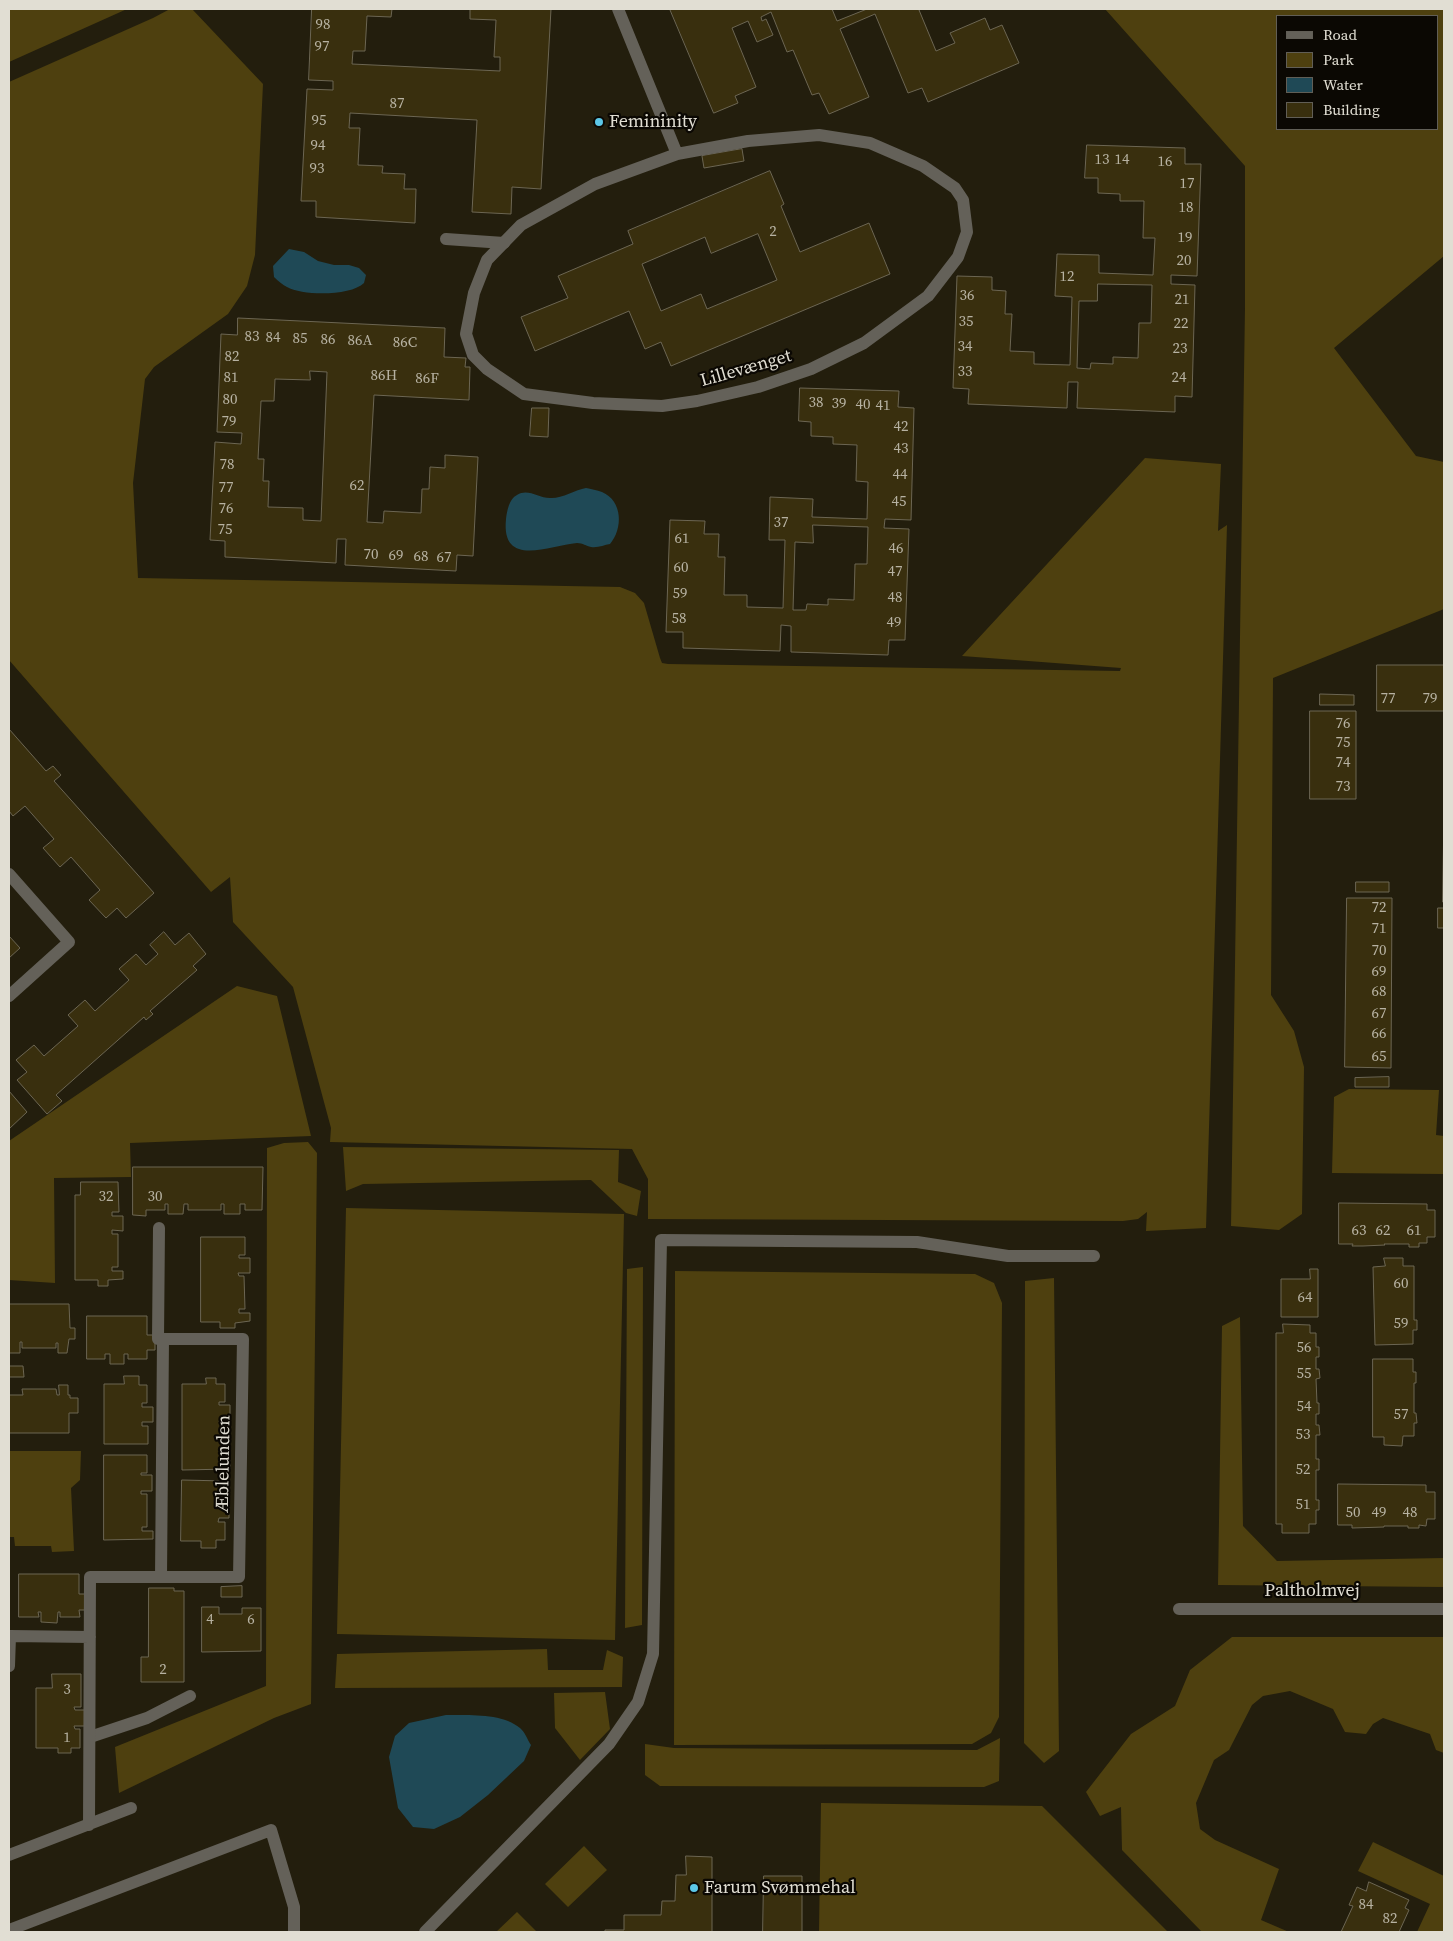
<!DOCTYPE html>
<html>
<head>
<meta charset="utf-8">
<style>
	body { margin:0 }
	#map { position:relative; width:1453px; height:1941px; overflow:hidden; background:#231e0d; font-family:"Source Serif 4",serif }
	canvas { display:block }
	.frame { position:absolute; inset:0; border:10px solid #e1ded3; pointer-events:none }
	.legend { position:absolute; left:1276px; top:15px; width:162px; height:115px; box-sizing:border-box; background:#0b0803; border:1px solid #615e56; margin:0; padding:6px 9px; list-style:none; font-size:15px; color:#e1ded3 }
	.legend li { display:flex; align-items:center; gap:10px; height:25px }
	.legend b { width:25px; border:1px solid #615e56 }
</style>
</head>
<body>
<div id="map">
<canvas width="1453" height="1941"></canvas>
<div class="frame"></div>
<ul class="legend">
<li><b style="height:6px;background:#646159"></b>Road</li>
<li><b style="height:14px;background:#4e400f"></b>Park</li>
<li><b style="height:14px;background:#1f4956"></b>Water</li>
<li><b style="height:14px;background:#392f0e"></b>Building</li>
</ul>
</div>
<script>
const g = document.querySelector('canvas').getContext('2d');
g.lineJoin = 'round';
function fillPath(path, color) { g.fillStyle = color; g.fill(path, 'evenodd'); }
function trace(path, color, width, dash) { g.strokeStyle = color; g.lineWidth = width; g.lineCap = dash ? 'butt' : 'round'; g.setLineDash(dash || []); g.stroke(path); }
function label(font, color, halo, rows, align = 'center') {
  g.font = font + ' "Source Serif 4",serif'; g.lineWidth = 4.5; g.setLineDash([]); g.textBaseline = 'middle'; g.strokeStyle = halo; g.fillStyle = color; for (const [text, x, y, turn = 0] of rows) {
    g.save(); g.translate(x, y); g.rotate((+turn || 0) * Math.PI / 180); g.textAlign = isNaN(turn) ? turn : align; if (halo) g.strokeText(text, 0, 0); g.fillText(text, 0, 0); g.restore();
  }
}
const green = new Path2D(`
	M 9,9 L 127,9 L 9,62 Z
	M 170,9 L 192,9 L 263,84 L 255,255 L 247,286 L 228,314 L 154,367 L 145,379 L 133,483 L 138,578 L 620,587 L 635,593 L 644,603 L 660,658 L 662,663 L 668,664 L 1120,671 L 1121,668 L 962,656 L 1145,458 L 1221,464 L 1218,531 L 1227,525 L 1206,1228 L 1146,1231 L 1147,1212 L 1138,1219 L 1123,1221 L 648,1219 L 648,1179 L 632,1149 L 330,1142 L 331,1128 L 293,987 L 233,922 L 230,877 L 211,892 L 9,660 L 9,82 L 153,18 Z
	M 1105,9 L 1444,9 L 1444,256 L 1334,348 L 1416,456 L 1444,462 L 1444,609 L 1273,678 L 1271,995 L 1294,1031 L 1304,1067 L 1302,1214 L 1279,1230 L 1231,1226 L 1245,308 L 1245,166 ZM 1277,16 L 1437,16 L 1437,129 L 1277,129 Z
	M 237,986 L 277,996 L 311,1136 L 130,1143 L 131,1177 L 54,1178 L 55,1283 L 9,1280 L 9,1141 Z
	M 1349,1089 L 1439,1090 L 1436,1135 L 1444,1136 L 1444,1174 L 1332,1173 L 1334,1097 Z
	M 308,1142 L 317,1153 L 311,1704 L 274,1718 L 119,1793 L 115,1747 L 266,1686 L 267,1148 L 284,1143 Z
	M 343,1147 L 619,1150 L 618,1182 L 641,1191 L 637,1216 L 626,1213 L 591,1180 L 363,1184 L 346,1191 Z
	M 346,1208 L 624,1214 L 615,1640 L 337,1634 Z
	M 643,1267 L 642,1625 L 625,1628 L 627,1269 Z
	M 675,1271 L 975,1274 L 994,1283 L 1002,1303 L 999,1717 L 991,1733 L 972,1744 L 674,1745 Z
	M 1054,1278 L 1059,1751 L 1044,1763 L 1024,1743 L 1025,1281 Z
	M 1240,1317 L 1243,1526 L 1277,1561 L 1444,1558 L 1444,1587 L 1218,1585 L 1222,1326 Z
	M 9,1451 L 81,1451 L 80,1480 L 71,1488 L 74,1551 L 52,1552 L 51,1546 L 15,1546 L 14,1537 L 9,1537 Z
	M 1232,1637 L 1444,1637 L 1444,1753 L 1436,1750 L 1430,1734 L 1383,1718 L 1373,1724 L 1366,1734 L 1345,1732 L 1333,1709 L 1290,1691 L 1263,1696 L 1252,1705 L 1229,1750 L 1214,1760 L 1196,1803 L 1200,1829 L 1215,1840 L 1279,1869 L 1261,1920 L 1289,1932 L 1202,1932 L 1122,1850 L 1121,1807 L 1100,1816 L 1086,1792 L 1131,1734 L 1175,1706 L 1190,1670 Z
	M 547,1649 L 548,1670 L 603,1670 L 607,1650 L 623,1657 L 622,1687 L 335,1688 L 337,1654 Z
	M 605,1692 L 610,1729 L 580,1760 L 555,1728 L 554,1693 Z
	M 1000,1738 L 999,1781 L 984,1787 L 660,1786 L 645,1775 L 645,1744 L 674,1748 L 977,1750 Z
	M 821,1803 L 1042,1806 L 1168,1932 L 819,1932 Z
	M 1373,1842 L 1444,1876 L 1444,1932 L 1417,1932 L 1430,1904 L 1358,1871 Z
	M 584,1846 L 607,1870 L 568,1907 L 545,1884 Z
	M 517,1912 L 537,1932 L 496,1932 Z`);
const water = new Path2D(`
	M 289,249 L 304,252 L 318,261 L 334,265 L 349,265 L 359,268 L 366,275 L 364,283 C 351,296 303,296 287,287 C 283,285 278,281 274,277 L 273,266 Z
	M 586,488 C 591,489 597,490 602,492 C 623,501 623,529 610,544 C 604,545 598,548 591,547 C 586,546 583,543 577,543 C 548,546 501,568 506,519 C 507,511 509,499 517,495 C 528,488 538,498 550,498 C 561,499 575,490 586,488 Z
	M 446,1715 C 468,1715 503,1713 520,1728 C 525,1732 527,1739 531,1745 L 524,1761 L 488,1795 L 460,1817 L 434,1829 L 413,1827 L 398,1808 L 389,1757 L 395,1736 L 409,1723 Z`);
const building = new Path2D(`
	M 312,9 L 413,9 L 392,9 L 391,17 L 367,16 L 365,51 L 353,51 L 352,64 L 500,71 L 500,57 L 494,57 L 496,20 L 470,19 L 470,9 L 551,9 L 541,189 L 512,187 L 511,214 L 472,212 L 477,120 L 350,113 L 349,128 L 360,128 L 358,165 L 383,166 L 382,173 L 405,174 L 404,189 L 416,189 L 415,223 L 316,217 L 316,201 L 301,201 L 307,89 L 333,90 L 333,81 L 309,80 Z
	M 670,9 L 832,9 L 837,21 L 867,9 L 922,9 L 919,10 L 936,51 L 955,43 L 950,33 L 985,18 L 990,30 L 1002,25 L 1019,63 L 928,102 L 922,88 L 908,93 L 875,14 L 840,29 L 869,97 L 829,114 L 819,93 L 812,95 L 793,50 L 787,52 L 771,12 L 761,17 L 762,21 L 766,19 L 773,35 L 757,42 L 748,21 L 732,28 L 756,87 L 735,96 L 738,103 L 714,113 Z
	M 1087,145 L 1185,148 L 1185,164 L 1201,164 L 1197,276 L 1171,275 L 1171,284 L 1195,285 L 1192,397 L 1175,396 L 1175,412 L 1077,408 L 1078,382 L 1068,382 L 1067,408 L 968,404 L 969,389 L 953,388 L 957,276 L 992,277 L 992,290 L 1006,291 L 1005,314 L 1012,314 L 1010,351 L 1034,352 L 1034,364 L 1070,365 L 1072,297 L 1055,296 L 1057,254 L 1099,255 L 1099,273 L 1153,275 L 1155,238 L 1143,238 L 1144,201 L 1120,201 L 1120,194 L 1098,193 L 1098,178 L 1085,178 ZM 1098,284 L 1152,285 L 1151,323 L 1139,323 L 1138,358 L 1113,357 L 1113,364 L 1091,363 L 1090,369 L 1077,368 L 1079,301 L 1097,301 Z
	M 742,149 L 744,161 L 704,168 L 702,156 Z
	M 770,171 L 784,204 L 781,206 L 800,252 L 869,223 L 890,274 L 671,366 L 661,342 L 645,349 L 629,311 L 535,351 L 521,317 L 568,298 L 558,276 L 633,244 L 628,231 ZM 758,234 L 777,280 L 707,309 L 701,294 L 661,311 L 642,264 L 705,237 L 711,253 Z
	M 238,318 L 445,328 L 444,357 L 466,358 L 465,367 L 470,367 L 469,400 L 374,395 L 367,522 L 383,523 L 384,511 L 421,513 L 422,489 L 429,489 L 430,467 L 445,468 L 445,455 L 478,457 L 473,556 L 457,555 L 456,571 L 345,565 L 346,539 L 337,539 L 336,563 L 225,557 L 225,541 L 210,540 L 215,442 L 241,444 L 242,433 L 217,432 L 221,334 L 237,335 ZM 310,371 L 327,372 L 321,521 L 303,520 L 303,508 L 268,507 L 269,481 L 263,481 L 264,459 L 258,459 L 261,401 L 274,401 L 275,379 L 310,380 Z
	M 800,388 L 899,391 L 898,407 L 914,408 L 911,520 L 885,519 L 884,528 L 909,529 L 905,640 L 889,640 L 888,655 L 791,652 L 791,626 L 781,625 L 780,651 L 683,648 L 683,632 L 666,632 L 670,520 L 705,521 L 704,534 L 719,534 L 718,557 L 725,557 L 724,595 L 747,595 L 747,607 L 783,608 L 785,540 L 769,540 L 770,497 L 813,499 L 812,517 L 867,519 L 868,482 L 856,481 L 857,445 L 833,444 L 833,437 L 811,436 L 811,422 L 799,421 ZM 813,525 L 868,527 L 867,564 L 855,564 L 854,600 L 828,599 L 828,605 L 807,604 L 806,610 L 793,610 L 795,542 L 813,543 Z
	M 532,408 L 549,408 L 548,437 L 530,436 Z
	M 1377,665 L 1444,665 L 1444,711 L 1377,711 Z
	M 1320,694 L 1354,695 L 1354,705 L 1320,705 Z
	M 1310,711 L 1356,711 L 1356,799 L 1310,799 Z
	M 9,729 L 46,771 L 53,766 L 61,775 L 54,781 L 154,893 L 126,918 L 117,908 L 106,918 L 89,900 L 100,890 L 71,857 L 60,867 L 43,848 L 54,839 L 25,806 L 13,816 L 9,811 Z
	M 1444,813 L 1444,902 L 1443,902 Z
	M 1356,882 L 1389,882 L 1389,892 L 1356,892 Z
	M 1347,898 L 1392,898 L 1391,1068 L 1345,1067 Z
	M 1438,908 L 1444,908 L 1444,928 L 1438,928 Z
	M 164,932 L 175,945 L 189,933 L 206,954 L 193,966 L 197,970 L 150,1011 L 153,1014 L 146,1020 L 144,1017 L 56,1095 L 62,1101 L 47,1114 L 17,1080 L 27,1072 L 16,1060 L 34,1045 L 44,1056 L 78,1026 L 68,1015 L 85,1000 L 95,1011 L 129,980 L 119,969 L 136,954 L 146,965 L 158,954 L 150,945 Z
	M 9,936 L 20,948 L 9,958 Z
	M 1389,1077 L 1389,1087 L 1355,1087 L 1355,1078 Z
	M 9,1091 L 27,1112 L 9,1129 Z
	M 133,1167 L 263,1167 L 262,1210 L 245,1210 L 245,1204 L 240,1204 L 240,1214 L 224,1214 L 224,1204 L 221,1204 L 221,1210 L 188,1210 L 188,1204 L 184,1204 L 183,1214 L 168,1214 L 168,1204 L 165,1204 L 165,1210 L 146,1210 L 146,1216 L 133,1215 Z
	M 81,1182 L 118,1182 L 119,1212 L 112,1212 L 112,1216 L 123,1216 L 123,1231 L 112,1230 L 112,1234 L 118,1234 L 118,1267 L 112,1267 L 112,1271 L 123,1271 L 123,1279 L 108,1280 L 108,1286 L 98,1286 L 98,1280 L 75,1280 L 75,1195 L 80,1195 Z
	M 1339,1203 L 1427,1204 L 1427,1210 L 1435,1210 L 1435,1237 L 1427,1237 L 1427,1243 L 1419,1243 L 1419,1247 L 1409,1247 L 1409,1244 L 1384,1244 L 1385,1245 L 1363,1246 L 1352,1246 L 1353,1244 L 1339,1244 Z
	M 201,1237 L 245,1237 L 245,1255 L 239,1255 L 239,1258 L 250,1258 L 250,1273 L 238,1273 L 239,1276 L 244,1276 L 245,1309 L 239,1309 L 239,1313 L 250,1313 L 250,1321 L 235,1323 L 235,1328 L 220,1328 L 220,1322 L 201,1322 Z
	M 1384,1258 L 1403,1258 L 1403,1266 L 1414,1266 L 1414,1320 L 1417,1320 L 1417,1330 L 1413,1330 L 1413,1344 L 1375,1345 L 1373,1267 L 1385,1266 Z
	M 1310,1269 L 1318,1269 L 1318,1317 L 1281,1317 L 1281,1279 L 1310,1279 Z
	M 9,1304 L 69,1304 L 70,1328 L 75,1328 L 75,1339 L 69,1339 L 67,1353 L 58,1353 L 58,1343 L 56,1343 L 56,1348 L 22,1348 L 22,1342 L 20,1342 L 20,1353 L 9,1353 Z
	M 87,1316 L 147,1316 L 147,1335 L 155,1335 L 155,1350 L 147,1350 L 147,1359 L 128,1359 L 128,1354 L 124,1354 L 124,1364 L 110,1364 L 110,1354 L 105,1354 L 105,1359 L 87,1359 Z
	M 1283,1324 L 1310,1325 L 1310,1333 L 1316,1333 L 1316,1347 L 1319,1347 L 1319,1357 L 1316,1357 L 1316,1369 L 1319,1369 L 1320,1378 L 1316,1379 L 1317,1403 L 1319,1403 L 1319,1414 L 1316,1414 L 1316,1425 L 1319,1425 L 1320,1435 L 1316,1435 L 1316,1459 L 1319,1459 L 1319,1470 L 1316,1470 L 1316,1500 L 1319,1500 L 1319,1510 L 1316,1510 L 1316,1524 L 1309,1524 L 1309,1533 L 1282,1533 L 1282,1524 L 1276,1524 L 1276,1333 L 1283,1333 Z
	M 1373,1359 L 1413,1359 L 1413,1372 L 1416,1372 L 1416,1383 L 1414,1383 L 1414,1413 L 1416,1413 L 1417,1423 L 1414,1423 L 1414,1436 L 1403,1436 L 1402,1446 L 1384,1445 L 1384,1437 L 1373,1437 Z
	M 9,1366 L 23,1366 L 24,1377 L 9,1377 Z
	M 124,1376 L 139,1376 L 139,1385 L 147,1385 L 147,1403 L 142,1403 L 142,1407 L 153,1407 L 153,1422 L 142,1422 L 142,1426 L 148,1426 L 148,1444 L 104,1444 L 104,1384 L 124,1384 Z
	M 206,1378 L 216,1378 L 216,1384 L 225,1384 L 225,1402 L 219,1402 L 219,1405 L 230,1405 L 230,1421 L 219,1421 L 220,1423 L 226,1423 L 226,1456 L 220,1457 L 220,1460 L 230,1460 L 230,1469 L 182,1470 L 182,1384 L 206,1384 Z
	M 59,1385 L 68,1385 L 68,1395 L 70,1395 L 70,1398 L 78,1398 L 78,1413 L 69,1413 L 69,1433 L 9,1433 L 9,1395 L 23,1395 L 22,1389 L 56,1389 L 57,1395 L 59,1395 Z
	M 104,1455 L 147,1455 L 147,1473 L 141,1473 L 141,1475 L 152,1475 L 152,1491 L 141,1491 L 141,1494 L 147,1494 L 147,1527 L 142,1527 L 142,1531 L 153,1531 L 153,1539 L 104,1540 Z
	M 182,1480 L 225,1481 L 225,1499 L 219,1499 L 219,1503 L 229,1503 L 229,1518 L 219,1518 L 218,1522 L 225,1522 L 225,1540 L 216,1540 L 216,1548 L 201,1548 L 201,1541 L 181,1541 Z
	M 1338,1484 L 1426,1485 L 1426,1492 L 1435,1492 L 1435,1519 L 1427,1519 L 1426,1526 L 1419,1525 L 1419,1528 L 1408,1528 L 1408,1526 L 1384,1526 L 1384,1527 L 1352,1528 L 1352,1525 L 1338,1525 Z
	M 19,1574 L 79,1574 L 79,1594 L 87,1594 L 87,1610 L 79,1610 L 80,1617 L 60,1617 L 60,1612 L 58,1612 L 57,1623 L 41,1622 L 41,1612 L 38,1612 L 39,1617 L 19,1617 Z
	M 242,1586 L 242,1597 L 221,1597 L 221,1587 Z
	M 149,1588 L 174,1588 L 174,1591 L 184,1591 L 184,1682 L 141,1682 L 141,1657 L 148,1657 Z
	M 202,1607 L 219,1607 L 219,1614 L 242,1614 L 242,1608 L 261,1608 L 261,1651 L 202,1652 Z
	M 52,1674 L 81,1674 L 81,1707 L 74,1707 L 75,1710 L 85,1710 L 85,1726 L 74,1726 L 75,1729 L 80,1729 L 80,1748 L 71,1748 L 71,1753 L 58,1753 L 58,1748 L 36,1748 L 36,1688 L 52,1688 Z
	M 686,1856 L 712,1857 L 712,1932 L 605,1932 L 605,1930 L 624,1930 L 624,1915 L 661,1915 L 662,1901 L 675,1901 L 676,1875 L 686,1875 Z
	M 764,1876 L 802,1876 L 802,1932 L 763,1932 Z
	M 1369,1882 L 1409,1900 L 1405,1908 L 1409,1910 L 1399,1932 L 1341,1932 L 1353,1906 L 1349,1905 L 1357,1887 L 1366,1891 Z`);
const service = new Path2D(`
	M 446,239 L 504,243
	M 161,1577 L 163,1339
	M 90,1737 L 147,1718 L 190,1696
	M 9,1930 L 271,1830 L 294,1907 L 294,1932
	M 425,1932 L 609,1744 L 638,1702 L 653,1654 L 661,1240 L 917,1242 L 1008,1256 L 1094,1256`);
const minor = new Path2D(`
	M 618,9 L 677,154
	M 819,135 L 870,143 L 923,166 L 955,188 L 963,200 L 967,232 L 958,257 L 928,296 L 864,343 L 811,369 L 758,387 L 697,401 L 662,406 L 593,403 L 524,394 L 487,369 L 473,355 L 466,334 L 474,293 L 487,260 L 521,225 L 595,184 L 677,154 L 748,141 Z
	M 9,874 L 69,942 L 9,996
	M 1179,1609 L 1444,1609
	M 9,1666 L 10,1636 L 90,1637
	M 89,1825 L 90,1577 L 239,1577 L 243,1339 L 158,1339 L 159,1228
	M 9,1855 L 131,1808`);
const markers = [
	[599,122,5,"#5cc7e7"],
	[694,1888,5,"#5cc7e7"]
];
const numberNames = [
	["98",323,25],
	["97",322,47],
	["87",397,104],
	["95",319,121],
	["94",318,146],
	["13",1102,160],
	["14",1122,160],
	["16",1165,162],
	["93",317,169],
	["17",1187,184],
	["18",1186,208],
	["2",773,232],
	["19",1185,238],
	["20",1184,261],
	["12",1067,277],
	["36",967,296],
	["21",1182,300],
	["35",966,322],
	["22",1181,324],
	["83",252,337],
	["84",273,338],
	["85",300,339],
	["86",328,340],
	["86A",360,341],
	["86C",405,343],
	["34",965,347],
	["23",1180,349],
	["82",232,357],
	["33",965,372],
	["86H",384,376],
	["81",231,378],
	["24",1179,378],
	["86F",427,379],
	["80",230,400],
	["38",816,403],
	["39",839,404],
	["40",863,405],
	["41",883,406],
	["79",229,422],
	["42",901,427],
	["43",901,449],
	["78",227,465],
	["44",900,475],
	["62",357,486],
	["77",226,488],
	["45",899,502],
	["76",226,509],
	["37",781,523],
	["75",225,530],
	["61",682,539],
	["46",896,549],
	["70",371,555],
	["69",396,556],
	["68",421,557],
	["67",444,558],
	["60",681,568],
	["47",895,572],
	["59",680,594],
	["48",895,598],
	["58",679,619],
	["49",894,623],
	["77",1388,699],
	["79",1430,699],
	["76",1343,724],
	["75",1343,743],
	["74",1343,763],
	["73",1343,787],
	["72",1379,908],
	["71",1379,929],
	["70",1379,951],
	["69",1379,972],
	["68",1379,992],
	["67",1379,1014],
	["66",1379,1034],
	["65",1379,1057],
	["32",106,1197],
	["30",155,1197],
	["63",1359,1231],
	["62",1383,1231],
	["61",1414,1231],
	["60",1401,1284],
	["64",1305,1298],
	["59",1401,1324],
	["56",1304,1348],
	["55",1304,1374],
	["54",1304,1407],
	["57",1401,1415],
	["53",1303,1435],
	["52",1303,1470],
	["51",1303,1505],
	["50",1353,1513],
	["49",1379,1513],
	["48",1410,1513],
	["4",210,1620],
	["6",251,1620],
	["2",163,1670],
	["3",67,1690],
	["1",67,1738],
	["84",1366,1905],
	["82",1390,1919]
];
const poiNames = [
	["Femininity",609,122],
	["Farum Svømmehal",704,1888]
];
const streetNames = [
	["Lillevænget",746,369,-16],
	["Æblelunden",224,1464,-89],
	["Paltholmvej",1312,1591]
];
fillPath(green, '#4e400f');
fillPath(water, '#1f4956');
fillPath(building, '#392f0e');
trace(building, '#6c6653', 1);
trace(service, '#646159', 12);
trace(minor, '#646159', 12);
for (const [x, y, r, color] of markers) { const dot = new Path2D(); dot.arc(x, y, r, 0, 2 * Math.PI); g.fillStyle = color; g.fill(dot); trace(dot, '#0b0803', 2); }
label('15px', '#b7b2a2', null, numberNames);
label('18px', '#e1ded3', '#0b0803', poiNames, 'left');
label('18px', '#e1ded3', '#0b0803', streetNames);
</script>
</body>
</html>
